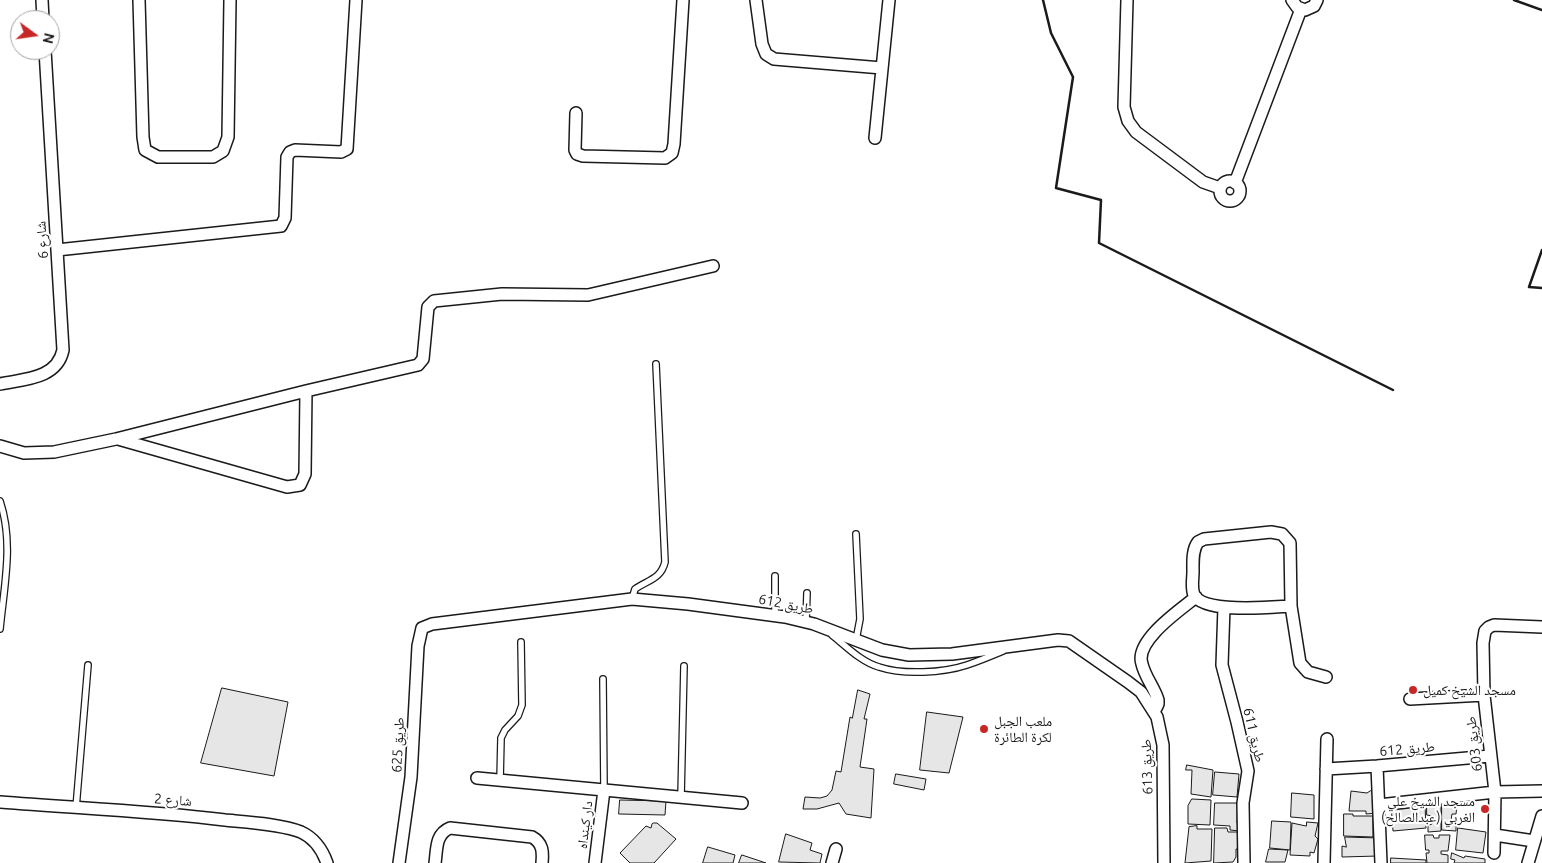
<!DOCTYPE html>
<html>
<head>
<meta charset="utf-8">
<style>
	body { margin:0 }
	#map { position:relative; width:1542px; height:863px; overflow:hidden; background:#fff; font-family:Ubuntu,sans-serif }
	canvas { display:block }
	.north { position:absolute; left:10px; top:10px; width:50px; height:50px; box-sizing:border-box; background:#fff; border:1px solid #a3a3a3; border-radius:50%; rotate:104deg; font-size:14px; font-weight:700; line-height:20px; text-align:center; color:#1a1a1a }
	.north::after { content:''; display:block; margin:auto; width:18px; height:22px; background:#c62828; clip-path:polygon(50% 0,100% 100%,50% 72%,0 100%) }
</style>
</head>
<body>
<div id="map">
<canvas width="1542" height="863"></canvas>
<div class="north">N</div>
</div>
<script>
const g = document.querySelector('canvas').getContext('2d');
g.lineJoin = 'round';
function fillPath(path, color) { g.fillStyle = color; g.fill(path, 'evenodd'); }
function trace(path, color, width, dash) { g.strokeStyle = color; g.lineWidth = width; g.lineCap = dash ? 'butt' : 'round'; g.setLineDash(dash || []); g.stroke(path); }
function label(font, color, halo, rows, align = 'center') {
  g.font = font + ' Ubuntu,"Noto Naskh Arabic",sans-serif'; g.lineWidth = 4; g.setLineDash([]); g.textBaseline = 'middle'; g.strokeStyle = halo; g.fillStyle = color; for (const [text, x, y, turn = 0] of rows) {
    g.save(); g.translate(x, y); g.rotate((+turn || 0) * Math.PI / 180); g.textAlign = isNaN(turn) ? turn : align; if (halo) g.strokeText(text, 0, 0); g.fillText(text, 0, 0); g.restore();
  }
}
const building = new Path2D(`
	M 222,688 L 288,702 L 274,776 L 201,763 Z
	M 858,690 L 870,694 L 864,719 L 867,719 L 860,767 L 874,769 L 871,818 L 846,814 L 839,803 L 817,809 L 803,809 L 805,797 L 820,798 L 827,796 L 832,790 L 836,771 L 841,772 L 850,717 L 852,718 Z
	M 927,712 L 963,717 L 949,773 L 920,770 Z
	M 1187,765 L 1213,770 L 1211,797 L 1191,794 L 1192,770 L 1186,770 Z
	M 1215,772 L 1239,774 L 1237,797 L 1213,795 Z
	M 896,774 L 926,779 L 924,790 L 894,784 Z
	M 1377,790 L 1378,813 L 1366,814 L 1366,811 L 1349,811 L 1351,791 L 1367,793 L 1370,791 Z
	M 1292,793 L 1314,795 L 1314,819 L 1291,817 Z
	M 1192,799 L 1211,800 L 1210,825 L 1188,824 L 1188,806 Z
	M 620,800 L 666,801 L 665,815 L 619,814 Z
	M 1215,803 L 1238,803 L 1237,823 L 1241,823 L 1240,831 L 1230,830 L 1230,826 L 1214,825 Z
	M 1425,804 L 1426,828 L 1393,831 L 1391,805 Z
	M 1427,804 L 1441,804 L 1441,831 L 1428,832 L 1428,825 L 1432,824 L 1432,816 L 1427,815 Z
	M 1442,804 L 1457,805 L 1456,814 L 1452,814 L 1451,820 L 1456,820 L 1456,831 L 1442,830 Z
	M 1344,814 L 1353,814 L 1353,816 L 1373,816 L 1373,837 L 1344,836 Z
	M 1272,821 L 1291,822 L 1290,850 L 1270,848 Z
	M 1307,822 L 1318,823 L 1315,836 L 1318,839 L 1314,853 L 1310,852 L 1310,856 L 1290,855 L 1292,823 L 1306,826 Z
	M 654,823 L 657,823 L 676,839 L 654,863 L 630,863 L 620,853 L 646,826 L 651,828 L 652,824 Z
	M 1197,826 L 1197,829 L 1212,829 L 1211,861 L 1185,863 L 1189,827 Z
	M 1215,828 L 1227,828 L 1228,832 L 1239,832 L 1239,849 L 1236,849 L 1236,857 L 1233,862 L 1214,863 Z
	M 1458,828 L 1486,832 L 1483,853 L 1456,850 Z
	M 786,834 L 812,843 L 810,850 L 822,854 L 820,863 L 779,862 Z
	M 1425,835 L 1433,835 L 1434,838 L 1439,838 L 1439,835 L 1450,835 L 1448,851 L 1441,851 L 1441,854 L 1448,855 L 1448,863 L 1427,863 L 1426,853 L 1429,853 L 1429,850 L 1426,850 Z
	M 1345,837 L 1379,838 L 1378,856 L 1342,857 L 1342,846 L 1346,847 Z
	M 708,847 L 735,855 L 733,863 L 703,863 Z
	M 1269,849 L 1288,850 L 1285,862 L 1266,862 Z
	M 1452,853 L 1464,858 L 1465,856 L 1485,859 L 1485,863 L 1454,863 L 1455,860 L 1451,859 Z
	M 742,855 L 766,863 L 739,863 Z
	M 1391,858 L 1426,860 L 1426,863 L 1391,863 Z`);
const service = new Path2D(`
	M 0,501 C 14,543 4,586 0,629
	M 856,534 L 860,619 L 856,640
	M 775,576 L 775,615
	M 632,599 L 635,589 C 648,580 661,579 665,562 L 656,364
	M 806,622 L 807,593
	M 832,635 C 846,646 861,662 879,667 C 903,675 943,673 967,665 C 979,661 991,656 1003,651
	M 603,679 L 604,790
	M 500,781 L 501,738 L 505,730 L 518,716 L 522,705 L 521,642
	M 681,797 L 684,666
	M 76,808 L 88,665`);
const minor = new Path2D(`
	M 42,0 L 43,20
	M 139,0 L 143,137 L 145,150 L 158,157 L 213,157 L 223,151 L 228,137 L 230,0
	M 756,0 L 762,44 L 766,54 L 774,59 L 882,68
	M 1127,0 L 1124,107 L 1128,121 L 1136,132 L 1203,182 L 1220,188
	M 1292,0 L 1297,7 L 1305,10 L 1314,6 L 1317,0
	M 576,113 L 575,150 L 577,154 L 583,156 L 665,158 L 672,153 L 674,144 L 683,0
	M 875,138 L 889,0
	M1220 191a10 10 0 1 1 20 0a10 10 0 1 1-20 0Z
	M 1235,183 L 1301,9
	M 57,250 L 281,226 L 285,218 L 287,157 L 290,152 L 295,150 L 341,152 L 347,149 L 356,0
	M 0,384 C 24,379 57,379 63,350 L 45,50
	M 118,439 L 287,487 L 300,485 L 305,474 L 306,391
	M 0,446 L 24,453 L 54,452 L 116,439 L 306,391 L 418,365 L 423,359 L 428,307 L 434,301 L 502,294 L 588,295 L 713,266
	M 1271,532 L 1282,534 L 1290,543 L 1291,606 C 1271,607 1205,614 1194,595 C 1191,588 1193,579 1193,572 C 1193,562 1192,550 1198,542 L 1204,539 Z
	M 1291,606 L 1300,663 L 1308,672 L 1326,677
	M 1224,607 L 1222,665 L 1237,722 L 1248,771 L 1243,803 L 1244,863
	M 1410,699 L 1484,695
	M 1154,712 L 1158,704 L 1158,700 C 1154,687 1145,677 1142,664 C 1134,641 1180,610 1196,597
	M 1377,766 L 1381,863
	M 1326,769 L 1377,766 L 1490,756
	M 477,778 L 742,803
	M 0,802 C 75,808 150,811 225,820 C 246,822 282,824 301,832 C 314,838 322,849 327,863
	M 1379,805 L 1495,792 L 1542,791
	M 1495,835 L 1534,841
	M 1494,853 L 1495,792 L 1484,695 L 1483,643 L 1485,631 L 1489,627 L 1494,625 L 1542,627
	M 399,863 L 411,777 L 418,646 L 422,628 L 432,624 L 632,599 L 688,604 L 785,617 L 814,624 L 882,650 L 909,655 L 952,654 L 1058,640 L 1069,641 L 1128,682 L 1141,692 L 1157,717 L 1163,745 L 1164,863
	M 435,863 C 437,850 435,834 450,828 L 532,837 C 543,843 543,852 542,863
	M 595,863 L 604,790
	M 832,863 L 836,849
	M 1324,863 L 1327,739
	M 1528,863 L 1542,816`);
const wall = new Path2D(`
	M 1043,0 L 1051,33 L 1073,77 L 1056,188 L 1101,200 L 1099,243 L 1393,390
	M 1514,0 L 1542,10
	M 1542,250 L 1529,287 L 1542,288`);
const markers = [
	[1413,690,5,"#c62828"],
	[984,729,5,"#c62828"],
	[1485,809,5,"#c62828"]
];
const streetNames = [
	["شارع 6",42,240,-94],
	["طريق 612",786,604,11],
	["طريق 611",1254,735,77],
	["طريق 603",1474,744,-97],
	["طريق 625",398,745,-87],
	["طريق 612",1407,749,-5],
	["طريق 613",1147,767,-92],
	["شارع 2",173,800,4],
	["دار كينداه",585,825,-83]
];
const poiNames = [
	["مسجد الشيخ كميل",1423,690],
	["ملعب الجبل",994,721],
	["لكرة الطائرة",994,737],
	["مسجد الشيخ علي",1475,801,"right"],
	["الغربي (عبدالصالح)",1475,817,"right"]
];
fillPath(building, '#e6e6e6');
trace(building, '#1a1a1a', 1);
trace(service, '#1a1a1a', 8);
trace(minor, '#1a1a1a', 14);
trace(service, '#fff', 5.5);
trace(minor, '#fff', 11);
trace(wall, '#1a1a1a', 2.5);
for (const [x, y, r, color] of markers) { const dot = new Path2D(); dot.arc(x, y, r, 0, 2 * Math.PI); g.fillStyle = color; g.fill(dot); trace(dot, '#fff', 2); }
label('14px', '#1a1a1a', '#fff', streetNames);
label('14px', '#1a1a1a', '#fff', poiNames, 'left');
</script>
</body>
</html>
